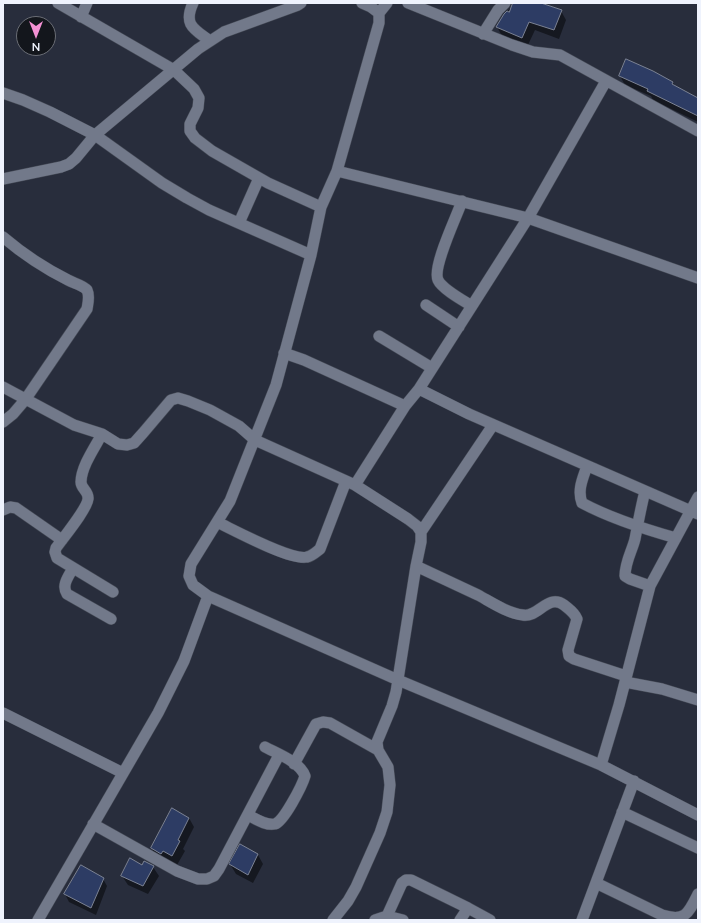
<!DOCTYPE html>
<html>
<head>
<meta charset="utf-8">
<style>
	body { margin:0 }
	#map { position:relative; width:701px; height:923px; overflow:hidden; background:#282d3c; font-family:Lato,sans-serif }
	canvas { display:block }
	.frame { position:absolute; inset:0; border:4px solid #eff3fd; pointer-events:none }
	.north { position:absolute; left:16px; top:16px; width:40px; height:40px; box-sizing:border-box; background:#13161c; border:1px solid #6b6e76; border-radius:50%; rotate:180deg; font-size:11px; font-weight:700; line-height:16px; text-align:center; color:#eff3fd }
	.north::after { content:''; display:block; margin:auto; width:14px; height:18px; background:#f491d4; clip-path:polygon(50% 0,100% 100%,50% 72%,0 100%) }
</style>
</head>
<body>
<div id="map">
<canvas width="701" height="923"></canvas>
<div class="frame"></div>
<div class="north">N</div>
</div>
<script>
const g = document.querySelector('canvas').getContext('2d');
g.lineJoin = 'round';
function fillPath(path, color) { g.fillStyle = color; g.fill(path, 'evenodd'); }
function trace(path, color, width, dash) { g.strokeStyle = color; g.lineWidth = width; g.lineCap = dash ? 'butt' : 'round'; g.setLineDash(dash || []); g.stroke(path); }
const shadow = new Path2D(`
	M 509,3 L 539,3 L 561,11 L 566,20 L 559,39 L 535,30 L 527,47 L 502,36 L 497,27 L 504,15 L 513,5 Z
	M 620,76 L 673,83 L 675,86 L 697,99 L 698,97 L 698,122 L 653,100 L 651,96 L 625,85 Z
	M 189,818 L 194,827 L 183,849 L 185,851 L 177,865 L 168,860 L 157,858 L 152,848 Z
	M 240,846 L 258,855 L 263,864 L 253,883 L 236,874 L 230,864 Z
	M 145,862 L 153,867 L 159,876 L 148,894 L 128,885 L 122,876 L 142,867 Z
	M 103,879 L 107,886 L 96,915 L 69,902 L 65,894 Z`);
const building = new Path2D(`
	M 513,3 L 541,3 L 562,10 L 554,30 L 529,22 L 522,38 L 496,27 L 504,14 L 507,11 L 509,12 Z
	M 626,59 L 653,71 L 673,82 L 672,84 L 698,98 L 698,116 L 647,91 L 648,89 L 619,76 Z
	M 172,808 L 189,818 L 178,840 L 180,841 L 172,856 L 163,851 L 161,854 L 151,848 Z
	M 240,844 L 258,854 L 248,875 L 229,864 Z
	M 130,858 L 142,865 L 144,861 L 154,866 L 143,886 L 121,876 Z
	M 81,865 L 104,878 L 91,908 L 64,894 Z`);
const minor = new Path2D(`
	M 58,3 L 174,70 L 194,89 L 199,98 L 198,108 L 190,124 L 190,131 L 195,138 L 212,151 L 268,183 L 321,207
	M 193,3 C 183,25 194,29 210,41
	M 362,3 L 371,7 L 379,13 L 379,23 L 337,171 L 321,207 L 311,255 L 276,385 L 230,501 L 191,564 L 189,576 L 193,585 L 208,596 L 398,680 L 601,765 L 698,815
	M 408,3 L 512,45 L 533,52 L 560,55 L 698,131
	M 379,13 L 387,3
	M 81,17 L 87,3
	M 483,34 L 498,10 L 505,3
	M 3,93 L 23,100 L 50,112 L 95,135 L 162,183 L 187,198 L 209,210 L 311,255
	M 337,171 L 528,218 L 698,278
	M 3,179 L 61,167 L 69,164 L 76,158 L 95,135 L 198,49 L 224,32 L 298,5 L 301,3
	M 462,201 C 457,216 432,267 438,280 C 442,289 464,301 472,306
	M 239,223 L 259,178
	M 3,237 C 23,254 44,268 68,280 C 73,283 83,285 87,290 C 90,296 88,303 87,309 L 25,400 L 13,414 L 3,422
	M 426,305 L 459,327
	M 379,336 L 432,368
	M 284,353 L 304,360 L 405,406
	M 3,387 L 74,425 L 102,434 L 118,444 L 127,445 L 134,443 L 143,433 L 171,400 L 178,398 L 188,401 L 210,410 L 239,426 L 255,440 L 355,485 L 408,519 L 417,526 L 421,532 L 421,542 L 416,566 L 396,692 L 392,706 L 377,742 L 378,750 L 388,767 L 390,785 L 387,812 L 380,833 L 356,887 L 348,901 L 333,920
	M 419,389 L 469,414 L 698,514
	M 102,434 C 95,447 81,467 81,482 C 81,489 89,491 88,499 C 87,509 63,538 56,548 L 55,552 L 57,558 L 113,592
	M 587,466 C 583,478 577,490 582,503 C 612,519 644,529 676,538
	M 355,485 L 405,406 L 419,389 L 528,218 L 606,81
	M 645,491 C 641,507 638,523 635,539 C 632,551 625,562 625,576 L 630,579 L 650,586
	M 3,510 L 10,507 L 16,508 L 62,540
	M 217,522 C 234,530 291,561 307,557 C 312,556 316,552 320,549 L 346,481
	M 421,532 L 493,425
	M 416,566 C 437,576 457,585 478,595 C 491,602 507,613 523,615 C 538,618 548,593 564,605 C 570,610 574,612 577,619 L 568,650 L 569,656 L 574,659 L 626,676
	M 73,568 C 69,576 61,585 67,594 L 111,619
	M 625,682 L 662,689 L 698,700
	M 3,713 L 123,773
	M 294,764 L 316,724 L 323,722 L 330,723 L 378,750
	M 601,765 L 619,705 L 650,586 L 698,497
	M 622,812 L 698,848
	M 248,815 C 256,819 266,826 275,824 C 284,821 302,786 305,776 C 300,762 278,754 265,747
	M 93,824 L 177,871 L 198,879 L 207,879 L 214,876 L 219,869 L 279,755
	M 596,883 L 662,915 C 685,922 688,914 698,894
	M 387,916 L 402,883 L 406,880 L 411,880 L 468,908 L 490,920
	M 38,920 L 158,713 L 184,661 L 208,596
	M 375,920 L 387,916 L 403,920
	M 460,920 L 468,908
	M 582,920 L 634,781`);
fillPath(shadow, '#0007');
fillPath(building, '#2d3c64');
trace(building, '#7b8293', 1);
trace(minor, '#464b57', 12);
trace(minor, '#72798a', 11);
</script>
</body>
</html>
